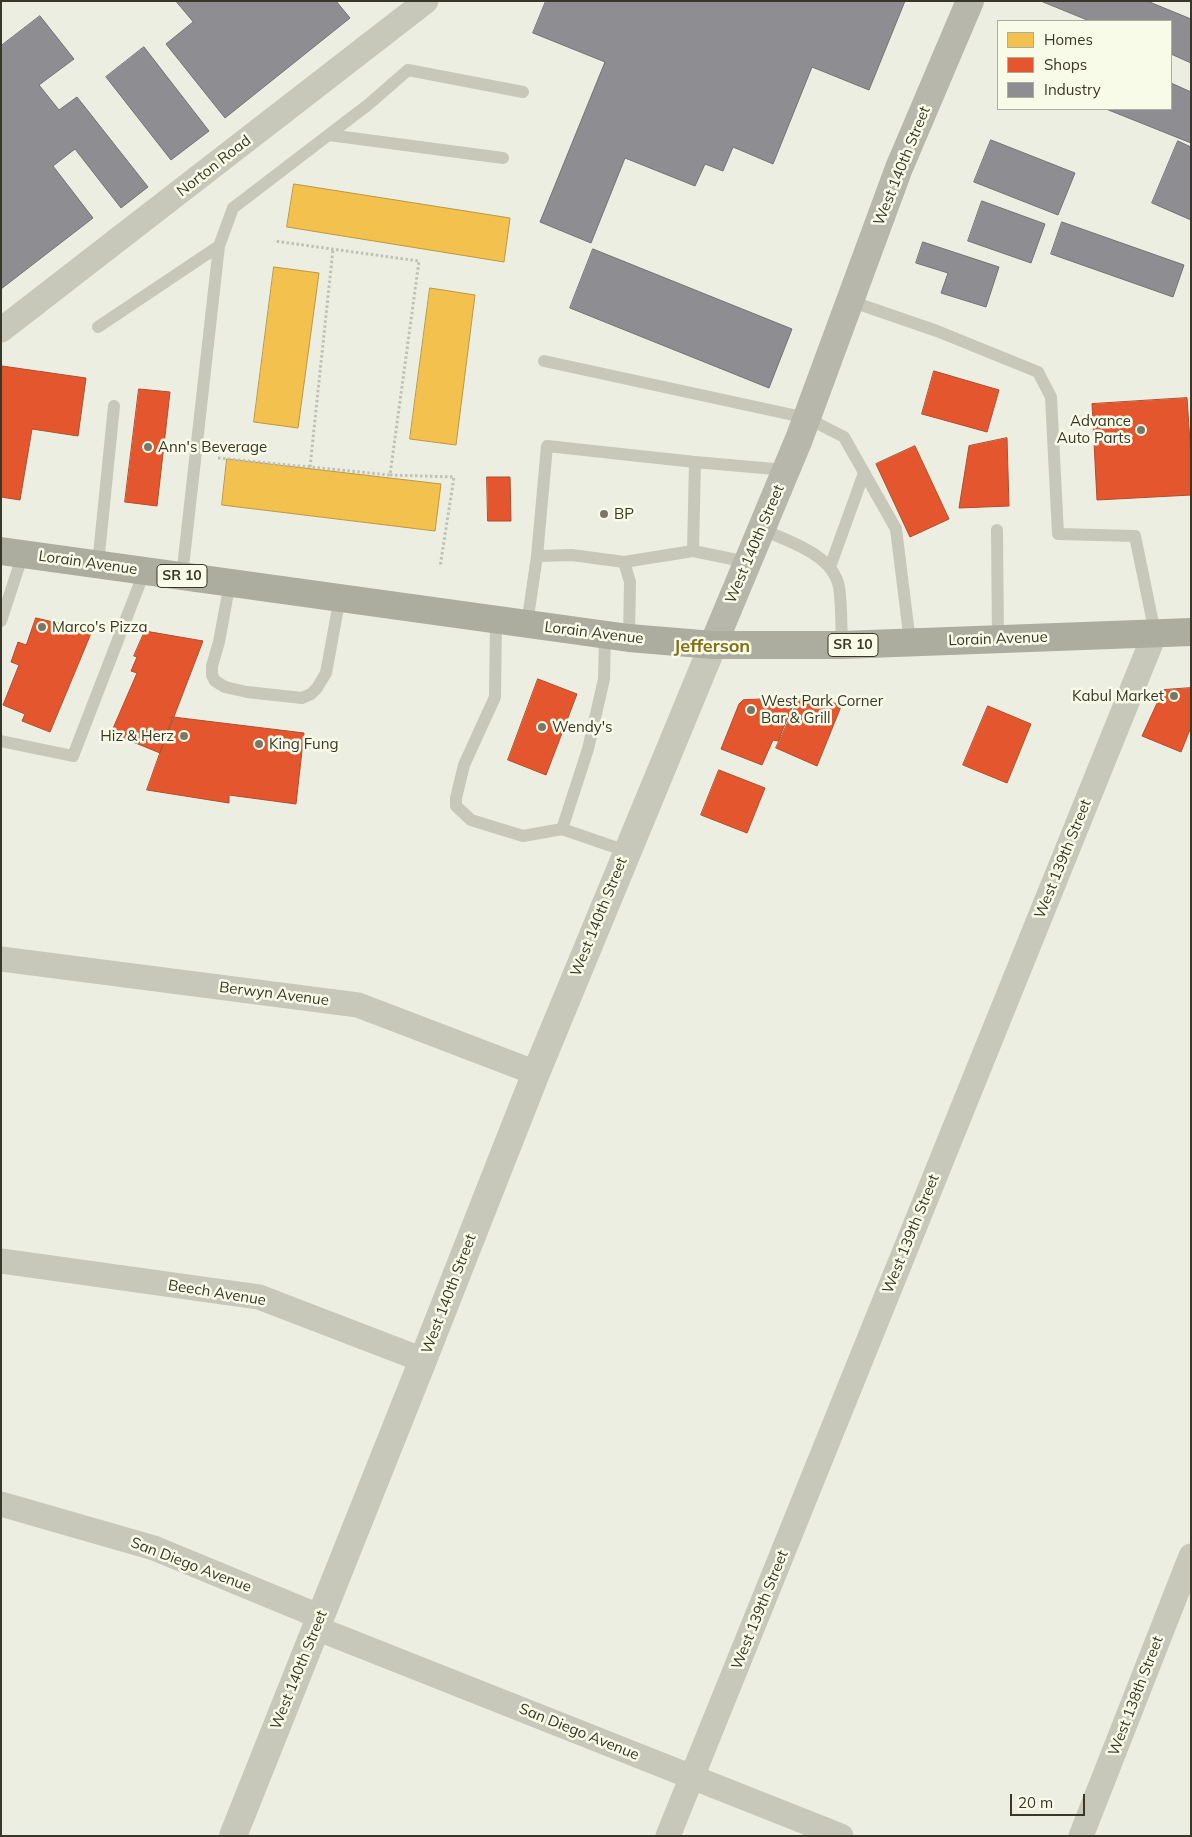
<!DOCTYPE html>
<html>
<head>
<meta charset="utf-8">
<style>
	body { margin:0 }
	#map { position:relative; width:1192px; height:1837px; overflow:hidden; background:#edeee2; font-family:Mulish,sans-serif }
	canvas { display:block }
	.frame { position:absolute; inset:0; border:2px solid #393728; pointer-events:none }
	.legend { position:absolute; left:997px; top:20px; width:175px; height:90px; box-sizing:border-box; background:#f9fbe9; border:1px solid #acad9c; margin:0; padding:6px 9px; list-style:none; font-size:15px; color:#393728 }
	.legend li { display:flex; align-items:center; gap:10px; height:25px }
	.legend b { width:25px; border:1px solid #acad9c }
	.scale { position:absolute; left:1010px; top:1794px; width:75px; height:22px; box-sizing:border-box; border:2px solid #393728; border-top:0; padding-left:6px; font-size:15px; line-height:18px; white-space:nowrap; color:#393728; -webkit-text-stroke:4px #f9fbe9; paint-order:stroke }
</style>
</head>
<body>
<div id="map">
<canvas width="1192" height="1837"></canvas>
<div class="frame"></div>
<ul class="legend">
<li><b style="height:14px;background:#f2c14e"></b>Homes</li>
<li><b style="height:14px;background:#e4572e"></b>Shops</li>
<li><b style="height:14px;background:#8d8d92"></b>Industry</li>
</ul>
<div class="scale">20 m</div>
</div>
<script>
const g = document.querySelector('canvas').getContext('2d');
g.lineJoin = 'round';
function fillPath(path, color) { g.fillStyle = color; g.fill(path, 'evenodd'); }
function trace(path, color, width, dash) { g.strokeStyle = color; g.lineWidth = width; g.lineCap = dash ? 'butt' : 'round'; g.setLineDash(dash || []); g.stroke(path); }
function label(font, color, halo, rows, align = 'center') {
  g.font = font + ' Mulish,sans-serif'; g.lineWidth = 5; g.setLineDash([]); g.textBaseline = 'middle'; g.strokeStyle = halo; g.fillStyle = color; for (const [text, x, y, turn = 0] of rows) {
    g.save(); g.translate(x, y); g.rotate((+turn || 0) * Math.PI / 180); g.textAlign = isNaN(turn) ? turn : align; if (halo) g.strokeText(text, 0, 0); g.fillText(text, 0, 0); g.restore();
  }
}
const homes = new Path2D(`
	M 294,184 L 510,218 L 504,262 L 287,227 Z
	M 274,267 L 319,273 L 298,428 L 254,422 Z
	M 430,288 L 475,295 L 456,445 L 410,439 Z
	M 227,459 L 441,484 L 435,531 L 222,505 Z`);
const shops = new Path2D(`
	M 2,366 L 86,378 L 78,436 L 32,429 L 20,500 L 1,497 Z
	M 934,371 L 999,390 L 987,432 L 922,414 Z
	M 139,389 L 170,392 L 157,506 L 125,502 Z
	M 1187,398 L 1191,457 L 1191,495 L 1097,500 L 1092,404 Z
	M 1007,438 L 1009,506 L 959,508 L 969,446 Z
	M 915,446 L 949,519 L 910,537 L 876,464 Z
	M 487,477 L 510,477 L 511,521 L 488,521 Z
	M 36,618 L 92,631 L 50,732 L 22,721 L 25,714 L 3,705 L 19,665 L 11,662 L 18,642 L 26,645 Z
	M 145,631 L 203,641 L 160,753 L 111,733 L 137,673 L 131,671 L 137,657 L 134,656 Z
	M 538,679 L 577,694 L 546,775 L 508,760 Z
	M 1191,688 L 1191,727 L 1181,752 L 1142,736 L 1163,690 Z
	M 796,698 L 778,741 L 773,740 L 762,765 L 721,749 L 739,704 L 743,700 Z
	M 799,699 L 842,704 L 817,766 L 776,748 Z
	M 988,706 L 1031,724 L 1007,783 L 963,765 Z
	M 173,717 L 304,733 L 296,804 L 229,795 L 229,803 L 147,790 Z
	M 719,770 L 765,788 L 747,833 L 701,815 Z`);
const industry = new Path2D(`
	M 176,1 L 336,1 L 350,18 L 225,118 L 166,44 L 193,22 Z
	M 546,1 L 905,1 L 869,90 L 812,67 L 773,164 L 733,147 L 723,171 L 705,164 L 695,186 L 625,158 L 591,243 L 540,222 L 605,62 L 533,33 Z
	M 1041,1 L 1147,1 L 1191,19 L 1191,63 L 1171,54 L 1171,21 L 1090,21 Z
	M 40,16 L 74,59 L 39,85 L 59,110 L 77,97 L 148,187 L 121,208 L 75,149 L 53,166 L 93,218 L 1,289 L 1,46 Z
	M 144,47 L 209,131 L 171,160 L 106,77 Z
	M 1171,83 L 1191,92 L 1191,143 L 1106,109 L 1171,109 Z
	M 991,140 L 1075,173 L 1058,215 L 974,182 Z
	M 1178,141 L 1191,147 L 1191,220 L 1152,203 Z
	M 982,201 L 1045,224 L 1031,263 L 968,241 Z
	M 1062,222 L 1184,265 L 1173,297 L 1051,254 Z
	M 923,242 L 999,267 L 986,307 L 941,293 L 948,273 L 916,263 Z
	M 593,249 L 792,329 L 769,388 L 570,308 Z`);
const path = new Path2D(`
	M 218,458 L 390,475 L 419,261 L 274,241
	M 310,467 L 333,249
	M 390,475 L 454,477 L 440,567`);
const service = new Path2D(`
	M 329,135 L 503,158
	M 850,301 L 937,331 L 1038,372 L 1051,397 L 1058,534 L 1135,536 L 1155,633
	M 98,327 L 219,246
	M 544,361 L 807,418 L 844,437 L 896,529 L 910,642
	M 761,529 C 787,541 833,554 839,587 C 842,606 841,626 842,645
	M 997,530 L 998,639
	M 693,551 L 695,462
	M 537,556 L 547,446 L 695,462 L 786,470
	M 624,562 L 693,551 L 747,562
	M 98,564 L 114,406
	M 830,567 L 864,473
	M 182,576 L 219,246 L 233,208 L 369,104 L 408,70 L 523,92
	M 230,582 L 219,642 L 212,666 L 212,675 L 215,681 L 225,687 L 247,692 L 302,698 L 311,694 L 317,688 L 326,673 L 340,597
	M 496,619 L 495,697 L 464,765 L 456,798 L 456,806 L 471,820 L 523,836 L 562,829 L 626,851
	M 1,621 L 23,554
	M 527,624 L 537,556 L 572,555 L 624,562 L 630,582 L 629,638
	M 1,741 L 73,756 L 145,570
	M 562,829 L 588,749 L 604,679 L 605,635`);
const minor = new Path2D(`
	M 1,330 L 426,1
	M 1,959 L 358,1005 L 536,1073
	M 1,1261 L 259,1297 L 423,1360
	M 1,1504 L 154,1548 L 321,1617
	M 316,1628 L 841,1836
	M 668,1836 L 1155,633
	M 1081,1836 L 1191,1556`);
const tertiary = new Path2D(`
	M 233,1836 L 423,1360 L 536,1073 L 713,645`);
const secondary = new Path2D(`
	M 713,645 L 799,439 L 899,168 L 970,1`);
const primary = new Path2D(`
	M 1,551 L 629,638 L 713,645 L 842,645 L 1191,632`);
const markers = [
	[1141,430,5,"#787769"],
	[148,447,5,"#787769"],
	[604,514,5,"#787769"],
	[42,627,5,"#787769"],
	[1174,696,5,"#787769"],
	[751,710,5,"#787769"],
	[542,727,5,"#787769"],
	[184,736,5,"#787769"],
	[259,744,5,"#787769"]
];
const shields = [
	[182,576,50],
	[853,645,50]
];
const shieldNames = [
	["SR 10",182,576],
	["SR 10",853,645]
];
const streetNames = [
	["Norton Road",214,166,-38],
	["West 140th Street",902,166,-68],
	["West 140th Street",755,544,-67],
	["Lorain Avenue",88,563,8],
	["Lorain Avenue",594,633,7],
	["Lorain Avenue",998,639,-2],
	["West 139th Street",1063,859,-68],
	["West 140th Street",599,917,-68],
	["Berwyn Avenue",274,994,7],
	["West 139th Street",911,1234,-68],
	["Beech Avenue",217,1293,9],
	["West 140th Street",449,1294,-69],
	["San Diego Avenue",191,1565,21],
	["West 139th Street",760,1610,-68],
	["West 140th Street",299,1670,-68],
	["West 138th Street",1136,1696,-69],
	["San Diego Avenue",579,1732,22]
];
const poiNames = [
	["Advance",1131,421,"right"],
	["Auto Parts",1131,438,"right"],
	["Ann's Beverage",158,447],
	["BP",614,514],
	["Marco's Pizza",52,627],
	["Kabul Market",1164,696,"right"],
	["West Park Corner",761,701],
	["Bar & Grill",761,718],
	["Wendy's",552,727],
	["Hiz & Herz",174,736,"right"],
	["King Fung",269,744]
];
const quarterNames = [
	["Jefferson",712,647]
];
fillPath(homes, '#f2c14e');
trace(homes, '#ba9843', 1);
fillPath(shops, '#e4572e');
trace(shops, '#b14d2c', 1);
fillPath(industry, '#8d8d92');
trace(industry, '#747372', 1);
trace(path, '#c0c0b3', 3, [2.5, 2.5]);
trace(service, '#c7c8ba', 12);
trace(minor, '#c7c8ba', 25);
trace(tertiary, '#c7c8ba', 28);
trace(secondary, '#b7b8ab', 28);
trace(primary, '#acac9f', 28);
for (const [x, y, r, color] of markers) { const dot = new Path2D(); dot.arc(x, y, r, 0, 2 * Math.PI); g.fillStyle = color; g.fill(dot); trace(dot, '#f9fbe9', 2); }
for (const [x, y, w] of shields) { const box = new Path2D(); box.roundRect(x - w / 2, y - 11.5, w, 23, 4); g.fillStyle = '#f9fbe9'; g.fill(box); trace(box, '#393728', 1); }
label('bold 14px', '#393728', null, shieldNames);
label('15px', '#393728', '#f9fbe9', streetNames);
label('15px', '#393728', '#f9fbe9', poiNames, 'left');
label('bold 18px', '#816f1b', '#f9fbe9', quarterNames);
</script>
</body>
</html>
